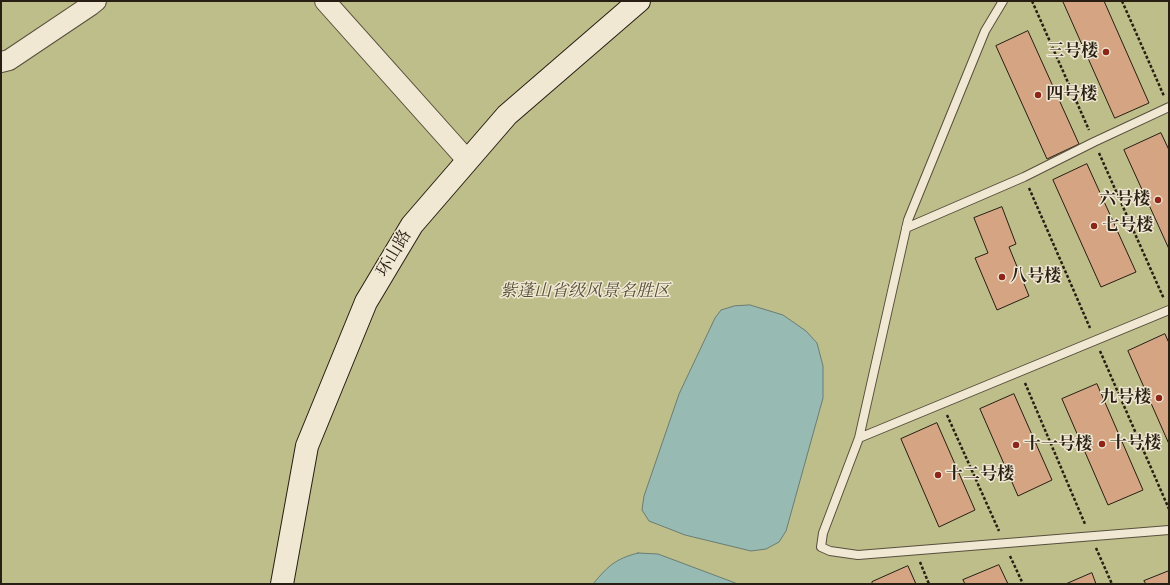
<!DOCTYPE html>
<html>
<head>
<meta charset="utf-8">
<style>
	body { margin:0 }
	#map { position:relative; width:1170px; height:585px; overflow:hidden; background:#e8dcbb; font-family:"IM FELL Double Pica",serif }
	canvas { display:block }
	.frame { position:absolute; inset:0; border:2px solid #281e13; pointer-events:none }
</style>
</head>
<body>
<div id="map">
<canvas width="1170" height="585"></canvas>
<div class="frame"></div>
</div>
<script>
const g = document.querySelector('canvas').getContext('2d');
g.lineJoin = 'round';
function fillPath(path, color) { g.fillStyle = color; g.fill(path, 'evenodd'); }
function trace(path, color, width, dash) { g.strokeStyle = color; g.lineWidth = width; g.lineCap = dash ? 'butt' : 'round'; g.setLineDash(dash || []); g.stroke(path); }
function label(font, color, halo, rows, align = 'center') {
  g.font = font + ' "IM FELL Double Pica","Noto Serif SC",serif'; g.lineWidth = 3; g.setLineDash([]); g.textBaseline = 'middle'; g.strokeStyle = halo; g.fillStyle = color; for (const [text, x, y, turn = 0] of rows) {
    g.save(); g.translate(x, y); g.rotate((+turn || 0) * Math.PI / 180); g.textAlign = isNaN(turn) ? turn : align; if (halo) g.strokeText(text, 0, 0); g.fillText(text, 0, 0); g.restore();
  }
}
const green = new Path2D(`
	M 1,1 L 1169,1 L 1169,584 L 1,584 Z`);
const water = new Path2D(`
	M 750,305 L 783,315 L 806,331 L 817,343 L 823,366 L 823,398 L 786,531 L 779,542 L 766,549 L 751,551 L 685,535 L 649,521 L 642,510 L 644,496 L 679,394 L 715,318 L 721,310 L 734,306 Z
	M 638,553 L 658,554 L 738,584 L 593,584 C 608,566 615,559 638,553 Z`);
const building = new Path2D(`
	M 1063,1 L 1104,1 L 1149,103 L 1115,118 Z
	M 1028,31 L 1079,144 L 1047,159 L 996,46 Z
	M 1161,133 L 1169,150 L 1169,249 L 1124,150 Z
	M 1087,164 L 1136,272 L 1101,287 L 1053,180 Z
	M 1002,207 L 1016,244 L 1009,247 L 1029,296 L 997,310 L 975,258 L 988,253 L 974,218 Z
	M 1165,334 L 1169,343 L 1169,444 L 1128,351 Z
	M 1097,384 L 1143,490 L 1108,505 L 1062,399 Z
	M 1014,394 L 1052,480 L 1018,496 L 980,409 Z
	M 937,423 L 975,510 L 939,527 L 901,439 Z
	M 999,565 L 1008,584 L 965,584 L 963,580 Z
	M 908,566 L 916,584 L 872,584 L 872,582 Z
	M 1169,571 L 1169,584 L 1146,584 L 1144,581 Z
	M 1092,573 L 1096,584 L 1066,584 Z`);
const path = new Path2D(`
	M 1032,1 L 1089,130
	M 1122,1 L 1164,96
	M 1099,153 L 1164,299
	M 1029,188 L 1090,328
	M 1100,351 L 1169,509
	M 1025,383 L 1085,524
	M 947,415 L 999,531
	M 1096,548 L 1112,584
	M 1010,556 L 1023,584
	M 920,562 L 929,584`);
const service = new Path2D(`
	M 1003,1 L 985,31 L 908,220 L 859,438 L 823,533 L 821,547 L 830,551 L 858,555 L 1169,530
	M 906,228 L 1024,177 L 1094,142 L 1169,107
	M 859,438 L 1169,310`);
const tertiary = new Path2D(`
	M 325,1 L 468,161
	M 1,62 L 9,60 L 91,5 L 96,1`);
const secondary = new Path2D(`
	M 282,584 L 307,446 L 366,302 L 412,225 L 507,115 L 639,1`);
const markers = [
	[1106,52,4,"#8f2418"],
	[1038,95,4,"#8f2418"],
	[1158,200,4,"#8f2418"],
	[1094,226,4,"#8f2418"],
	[1002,277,4,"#8f2418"],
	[1159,398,4,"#8f2418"],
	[1102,444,4,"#8f2418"],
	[1016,445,4,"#8f2418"],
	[938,475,4,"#8f2418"]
];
const poiNames = [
	["三号楼",1098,52,"right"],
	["四号楼",1046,95],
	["六号楼",1150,200,"right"],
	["七号楼",1102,226],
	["八号楼",1010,277],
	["九号楼",1151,398,"right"],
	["十号楼",1110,444],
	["十一号楼",1024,445],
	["十二号楼",946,475]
];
const streetNames = [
	["环山路",395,254,-59]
];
const parkNames = [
	["紫蓬山省级风景名胜区",585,292]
];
fillPath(green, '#bebe8b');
fillPath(water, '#97bbb3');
trace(water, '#6b7c73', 1);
fillPath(building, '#d4a483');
trace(building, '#281e13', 1);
trace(service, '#584e3d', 10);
trace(tertiary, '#584e3d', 22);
trace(secondary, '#281e13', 24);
trace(path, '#281e13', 2.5, [3, 2]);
trace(service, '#f0e8d3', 8);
trace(tertiary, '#f0e8d3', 20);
trace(secondary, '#f0e8d3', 22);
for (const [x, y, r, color] of markers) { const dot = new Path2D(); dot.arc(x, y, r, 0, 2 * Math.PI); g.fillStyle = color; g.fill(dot); trace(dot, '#f0e8d3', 1.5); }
label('bold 17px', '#281e13', '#f0e8d3', poiNames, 'left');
label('17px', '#281e13', '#f0e8d3', streetNames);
label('italic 17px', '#554e37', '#f0e8d3', parkNames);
</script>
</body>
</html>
